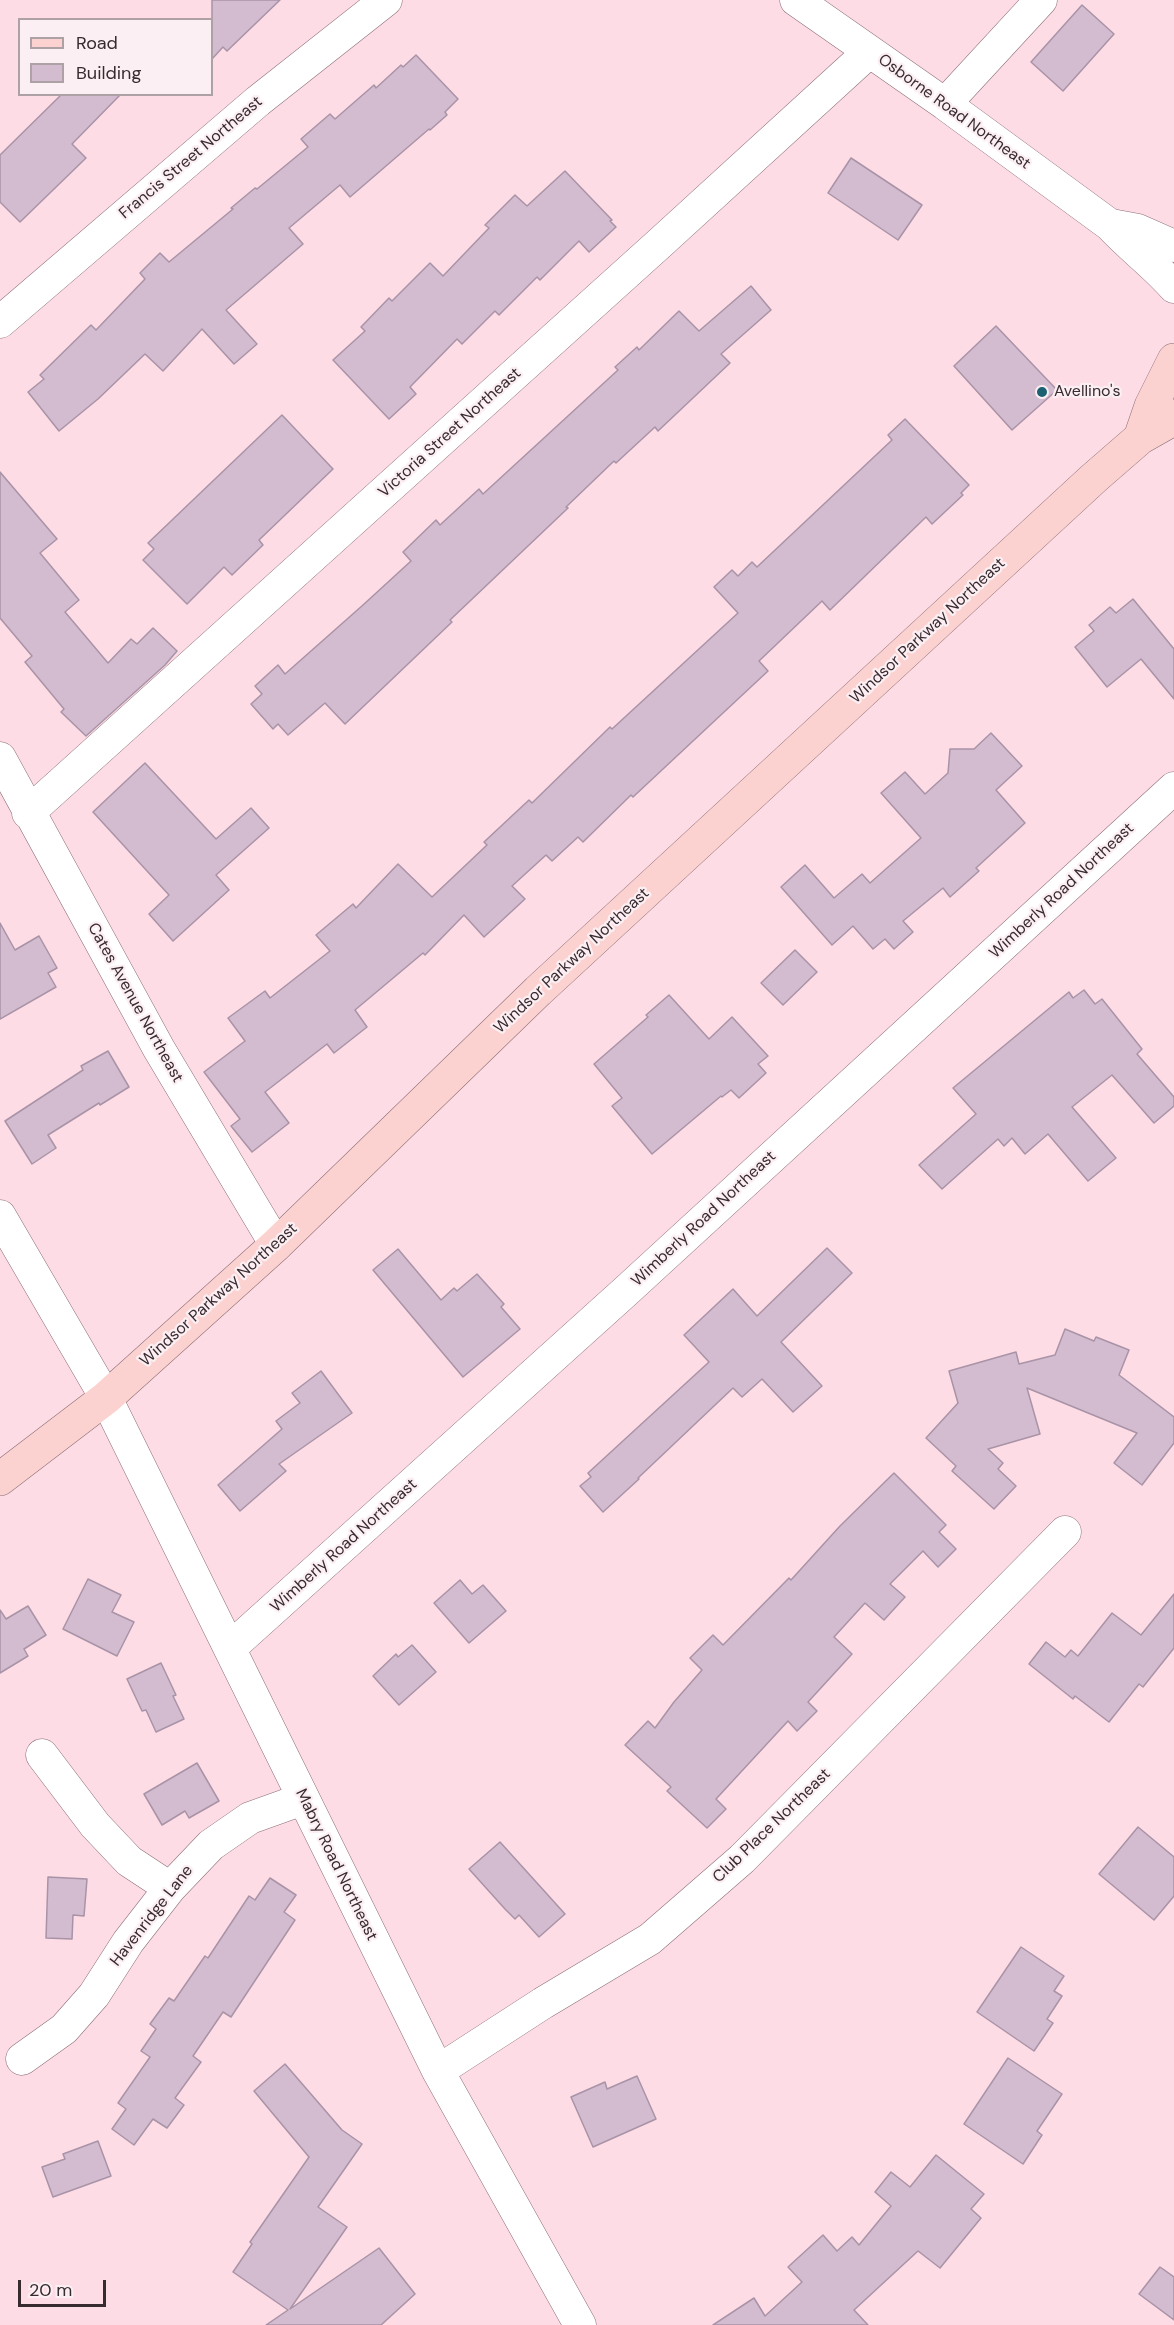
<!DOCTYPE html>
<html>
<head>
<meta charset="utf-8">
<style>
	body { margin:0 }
	#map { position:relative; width:1174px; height:2325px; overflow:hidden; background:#fddce5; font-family:"DM Sans",sans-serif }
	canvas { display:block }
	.legend { position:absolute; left:18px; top:18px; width:195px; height:78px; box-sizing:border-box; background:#fceff3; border:2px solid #aea1a5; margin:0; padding:8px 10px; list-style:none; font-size:18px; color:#382b2f }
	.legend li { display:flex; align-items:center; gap:12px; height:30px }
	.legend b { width:30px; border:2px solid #aea1a5 }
	.scale { position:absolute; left:18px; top:2280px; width:88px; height:27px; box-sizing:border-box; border:3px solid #382b2f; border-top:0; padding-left:8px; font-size:18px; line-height:21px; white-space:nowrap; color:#382b2f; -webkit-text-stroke:4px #fceff3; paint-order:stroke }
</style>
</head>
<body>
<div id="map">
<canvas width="1174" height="2325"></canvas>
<ul class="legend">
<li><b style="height:8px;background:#fbd2cf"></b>Road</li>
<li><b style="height:16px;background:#d4bcd0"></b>Building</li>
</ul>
<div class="scale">20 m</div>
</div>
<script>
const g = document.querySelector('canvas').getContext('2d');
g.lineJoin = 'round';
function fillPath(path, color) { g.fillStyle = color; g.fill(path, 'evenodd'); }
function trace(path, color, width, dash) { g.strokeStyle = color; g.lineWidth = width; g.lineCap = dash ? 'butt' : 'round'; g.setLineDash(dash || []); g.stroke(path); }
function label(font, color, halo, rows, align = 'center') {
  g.font = font + ' "DM Sans",sans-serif'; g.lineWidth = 4.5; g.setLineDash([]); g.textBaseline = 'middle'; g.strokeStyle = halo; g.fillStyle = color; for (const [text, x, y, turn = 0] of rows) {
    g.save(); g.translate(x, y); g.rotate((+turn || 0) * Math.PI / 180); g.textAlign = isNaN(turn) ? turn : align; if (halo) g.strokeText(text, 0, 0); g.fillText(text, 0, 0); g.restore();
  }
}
const building = new Path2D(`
	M 212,0 L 280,0 L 227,51 L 223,47 L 212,59 Z
	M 1082,5 L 1114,34 L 1063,91 L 1031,62 Z
	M 416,55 L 458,99 L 445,112 L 447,115 L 430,130 L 429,129 L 350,197 L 340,185 L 289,228 L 303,244 L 226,310 L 257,344 L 234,364 L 202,329 L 163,371 L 145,354 L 98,399 L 59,431 L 28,392 L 44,379 L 40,375 L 91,325 L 96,330 L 145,279 L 140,273 L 160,253 L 169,262 L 233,209 L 231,208 L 255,188 L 257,189 L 308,147 L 301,139 L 330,114 L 335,119 L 374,85 L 376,88 L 401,65 L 403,67 Z
	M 62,94 L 121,94 L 72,144 L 86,158 L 20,222 L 0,202 L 0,155 Z
	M 851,158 L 922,205 L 898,240 L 828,193 Z
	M 565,171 L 612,220 L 610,221 L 616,227 L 589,252 L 579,241 L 540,280 L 537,277 L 499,315 L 495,311 L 462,344 L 457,339 L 410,387 L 416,394 L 389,419 L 333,360 L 365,331 L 361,327 L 389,298 L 392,301 L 430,263 L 443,276 L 489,228 L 485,225 L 515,195 L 527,206 Z
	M 751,286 L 771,310 L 721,354 L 730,363 L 658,431 L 655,427 L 616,463 L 614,461 L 566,507 L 568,508 L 450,620 L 452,622 L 345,724 L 325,703 L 288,735 L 278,724 L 273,729 L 251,704 L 262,694 L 255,686 L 278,665 L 285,674 L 363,605 L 411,561 L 403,552 L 436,520 L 440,525 L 479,489 L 483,494 L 618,370 L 615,367 L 637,347 L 639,350 L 679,311 L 699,331 Z
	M 996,326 L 1057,390 L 1012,430 L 954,366 Z
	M 282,415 L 333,469 L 259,540 L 263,545 L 232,575 L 224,567 L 187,604 L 143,560 L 154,549 L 148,543 Z
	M 905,419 L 969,485 L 961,493 L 963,495 L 932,524 L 926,517 L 830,610 L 822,601 L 759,661 L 768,671 L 633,797 L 631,795 L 583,842 L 578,837 L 552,861 L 546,855 L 512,886 L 525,899 L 484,937 L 464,915 L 425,955 L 423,953 L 355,1010 L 367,1027 L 334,1053 L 327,1044 L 265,1092 L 289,1123 L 252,1152 L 231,1126 L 240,1119 L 204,1072 L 245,1041 L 228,1018 L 265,991 L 270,998 L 330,951 L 316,935 L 353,904 L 356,908 L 398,864 L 432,897 L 487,845 L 484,842 L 529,800 L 532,803 L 610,727 L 612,729 L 738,613 L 714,587 L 732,570 L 738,576 L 752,562 L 757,567 L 892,440 L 888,435 Z
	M 0,472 L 57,539 L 40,553 L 79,600 L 65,612 L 108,663 L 131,639 L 137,644 L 153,628 L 177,651 L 165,665 L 86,736 L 61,712 L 64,709 L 25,662 L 32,656 L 0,618 Z
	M 1133,599 L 1174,649 L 1174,699 L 1141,659 L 1107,687 L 1075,647 L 1094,631 L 1089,625 L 1110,607 L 1116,613 Z
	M 991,733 L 1022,766 L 996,790 L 1025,823 L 976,868 L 979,871 L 950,897 L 943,888 L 903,921 L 913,932 L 894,949 L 885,939 L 873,949 L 853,926 L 832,945 L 781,887 L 805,865 L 834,898 L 862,874 L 870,883 L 921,838 L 881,793 L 905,772 L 925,794 L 948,773 L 950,749 L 974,749 Z
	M 145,763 L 216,839 L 251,808 L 269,828 L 216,875 L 229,890 L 173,941 L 149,914 L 169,895 L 93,812 Z
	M 0,923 L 15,950 L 39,936 L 57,968 L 48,973 L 56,987 L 0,1019 Z
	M 795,950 L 817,972 L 783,1005 L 761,983 Z
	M 1084,990 L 1095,1004 L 1102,999 L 1142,1049 L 1137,1054 L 1174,1097 L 1174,1106 L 1154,1123 L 1112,1075 L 1072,1107 L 1116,1158 L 1088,1181 L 1048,1134 L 1025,1154 L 1012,1138 L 1004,1146 L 998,1139 L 942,1189 L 919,1165 L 976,1114 L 953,1088 L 1069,992 L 1073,998 Z
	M 669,995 L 709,1039 L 732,1017 L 768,1056 L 758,1064 L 766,1073 L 739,1098 L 731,1090 L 722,1097 L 721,1096 L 652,1154 L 612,1106 L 622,1098 L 594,1064 L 648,1017 L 646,1015 Z
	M 108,1051 L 129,1087 L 100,1105 L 99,1103 L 48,1135 L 56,1148 L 32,1164 L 5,1121 L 83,1070 L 81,1066 Z
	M 827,1248 L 852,1273 L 781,1342 L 822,1386 L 793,1412 L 762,1379 L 742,1397 L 733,1388 L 638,1478 L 639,1479 L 603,1512 L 580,1486 L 591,1477 L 588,1473 L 709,1362 L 684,1335 L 733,1289 L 757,1316 Z
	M 398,1249 L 441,1300 L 454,1288 L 457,1291 L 477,1274 L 504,1304 L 501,1307 L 520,1329 L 463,1377 L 373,1270 Z
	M 1065,1329 L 1094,1341 L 1096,1337 L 1129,1350 L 1119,1375 L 1174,1417 L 1174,1443 L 1142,1485 L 1114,1463 L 1137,1433 L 1027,1388 L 1040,1434 L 988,1449 L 1003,1463 L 998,1469 L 1016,1486 L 994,1509 L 952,1471 L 956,1466 L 926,1438 L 958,1403 L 949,1371 L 1016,1352 L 1019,1364 L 1055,1355 Z
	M 321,1371 L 352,1413 L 279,1464 L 286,1471 L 240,1511 L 218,1485 L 282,1429 L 276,1421 L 300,1403 L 292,1393 Z
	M 894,1473 L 946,1525 L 939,1532 L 956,1549 L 938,1567 L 923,1551 L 890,1584 L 905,1597 L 884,1620 L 865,1603 L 834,1637 L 852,1654 L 808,1702 L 817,1711 L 797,1731 L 788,1721 L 716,1799 L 726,1809 L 707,1828 L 667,1791 L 671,1787 L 625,1745 L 648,1721 L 655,1728 L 674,1702 L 702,1670 L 690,1658 L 713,1635 L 723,1645 L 789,1578 L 791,1580 L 840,1526 Z
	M 88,1579 L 121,1595 L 112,1612 L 134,1622 L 117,1656 L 63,1629 Z
	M 460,1580 L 472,1594 L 483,1585 L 506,1611 L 469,1643 L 434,1603 Z
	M 1174,1594 L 1174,1648 L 1143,1687 L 1139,1684 L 1109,1722 L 1075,1696 L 1073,1699 L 1029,1664 L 1046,1642 L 1065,1657 L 1071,1650 L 1078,1656 L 1112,1613 L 1141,1635 Z
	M 28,1606 L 46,1635 L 24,1649 L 28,1656 L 0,1673 L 0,1610 L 6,1619 Z
	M 412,1645 L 436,1672 L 399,1705 L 373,1676 L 396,1654 L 398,1657 Z
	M 161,1663 L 176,1695 L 173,1696 L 184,1719 L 156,1732 L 146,1710 L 142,1711 L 127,1679 Z
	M 197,1763 L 219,1801 L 189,1818 L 185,1811 L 162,1825 L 144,1794 Z
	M 1138,1827 L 1174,1857 L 1174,1896 L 1154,1920 L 1099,1874 Z
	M 500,1842 L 565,1914 L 539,1937 L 519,1915 L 515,1919 L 505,1909 L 469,1869 Z
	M 48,1877 L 87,1879 L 84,1916 L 73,1915 L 72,1939 L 46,1938 Z
	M 270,1878 L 296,1895 L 284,1912 L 295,1920 L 231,2017 L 223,2012 L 193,2056 L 201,2062 L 175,2098 L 184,2105 L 167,2128 L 153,2119 L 134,2145 L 112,2129 L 126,2109 L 118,2103 L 150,2057 L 141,2051 L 156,2029 L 150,2024 L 169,1998 L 174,2001 L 205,1956 L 208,1958 L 249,1896 L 255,1900 Z
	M 1021,1947 L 1064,1976 L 1054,1991 L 1062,1996 L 1047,2019 L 1053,2023 L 1034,2051 L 977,2012 Z
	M 1008,2058 L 1062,2094 L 1037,2131 L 1042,2135 L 1023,2164 L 964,2124 Z
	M 285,2064 L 342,2130 L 362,2144 L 318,2207 L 347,2227 L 290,2309 L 379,2248 L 415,2294 L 381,2325 L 266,2325 L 288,2310 L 233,2272 L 252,2244 L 250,2242 L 309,2157 L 254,2091 Z
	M 637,2076 L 656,2119 L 593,2147 L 571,2097 L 605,2082 L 607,2089 Z
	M 98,2141 L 111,2176 L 53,2197 L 42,2167 L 65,2159 L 63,2154 Z
	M 936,2155 L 984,2194 L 971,2209 L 981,2218 L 940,2268 L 918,2251 L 854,2310 L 868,2325 L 713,2325 L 754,2298 L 765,2316 L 802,2282 L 788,2267 L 823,2235 L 837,2251 L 852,2237 L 859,2245 L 891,2206 L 875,2192 L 891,2172 L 910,2187 Z
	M 1160,2267 L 1174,2277 L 1174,2320 L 1139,2294 Z`);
const street = new Path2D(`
	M 796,0 L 945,104 L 1110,225 C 1130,247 1154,264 1174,287
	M 945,104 L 1041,0
	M 1111,225 L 1138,230 L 1174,246
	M 0,322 L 258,101 L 386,0
	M 0,758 L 159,1049 L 276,1245
	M 28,813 L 660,243 L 869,52
	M 0,1216 L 106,1398 L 438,2071 L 580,2325
	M 230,1648 L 626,1291 L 1174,788
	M 42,1755 L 95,1825 L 129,1861 L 170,1888
	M 22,2059 L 64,2029 L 94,1995 L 128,1942 L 170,1888 L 211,1845 L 250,1818 L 303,1799
	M 438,2071 L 543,2003 L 650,1939 L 742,1859 L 1065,1532`);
const secondary = new Path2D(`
	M 1140,438 L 1151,406 L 1174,360
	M 0,1479 L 106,1398 L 276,1245 L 538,991 L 1094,478 L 1140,438 L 1168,422 L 1174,416`);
const markers = [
	[1042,392,6,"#1b6172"]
];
const streetNames = [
	["Osborne Road Northeast",954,112,36],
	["Francis Street Northeast",191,158,-40],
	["Victoria Street Northeast",450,433,-42],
	["Windsor Parkway Northeast",928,631,-43],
	["Wimberly Road Northeast",1062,891,-43],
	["Windsor Parkway Northeast",572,961,-43],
	["Cates Avenue Northeast",135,1003,61],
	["Wimberly Road Northeast",704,1219,-43],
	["Windsor Parkway Northeast",219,1295,-42],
	["Wimberly Road Northeast",344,1546,-42],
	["Club Place Northeast",772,1826,-44],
	["Mabry Road Northeast",336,1865,64],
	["Havenridge Lane",152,1916,-52]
];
const poiNames = [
	["Avellino's",1054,392]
];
fillPath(building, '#d4bcd0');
trace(building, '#a993a6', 1.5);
trace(street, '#8c6f77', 33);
trace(secondary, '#8c6f77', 34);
trace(street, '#fff', 32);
trace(secondary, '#fbd2cf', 33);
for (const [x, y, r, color] of markers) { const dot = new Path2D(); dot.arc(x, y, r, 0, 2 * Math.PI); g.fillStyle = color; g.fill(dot); trace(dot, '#fceff3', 2); }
label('16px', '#382b2f', '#fceff3', streetNames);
label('16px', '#382b2f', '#fceff3', poiNames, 'left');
</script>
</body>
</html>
